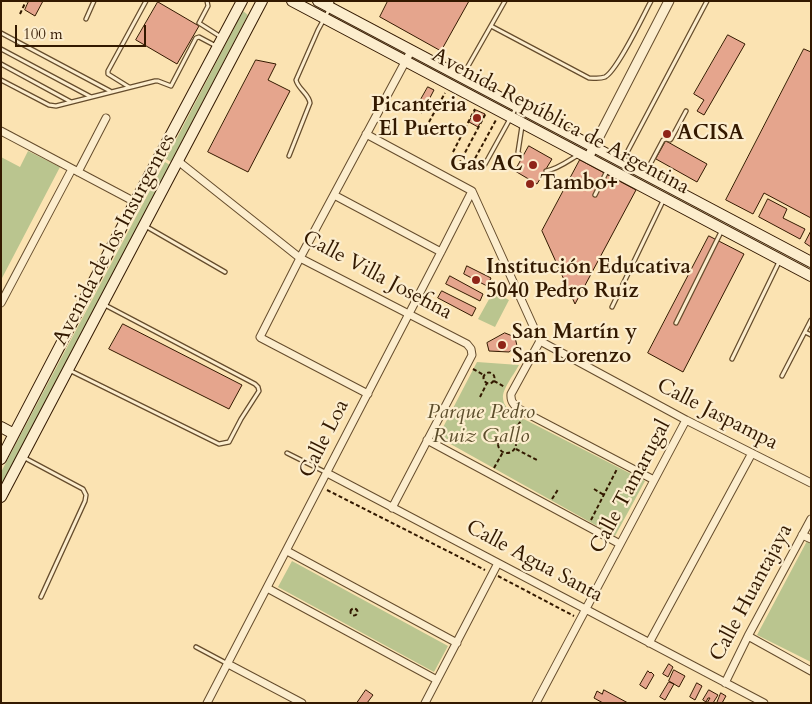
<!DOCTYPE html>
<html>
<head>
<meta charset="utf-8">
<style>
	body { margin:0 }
	#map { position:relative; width:812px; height:704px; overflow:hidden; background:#fbe3b2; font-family:Cardo,serif }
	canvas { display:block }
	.frame { position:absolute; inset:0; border:2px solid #331900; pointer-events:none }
	.scale { position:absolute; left:15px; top:25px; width:131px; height:22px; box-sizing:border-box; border:2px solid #331900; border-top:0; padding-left:6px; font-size:15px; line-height:18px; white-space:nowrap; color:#331900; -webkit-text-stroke:4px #fcedcd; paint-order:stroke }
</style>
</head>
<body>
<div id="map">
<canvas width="812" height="704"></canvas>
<div class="frame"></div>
<div class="scale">100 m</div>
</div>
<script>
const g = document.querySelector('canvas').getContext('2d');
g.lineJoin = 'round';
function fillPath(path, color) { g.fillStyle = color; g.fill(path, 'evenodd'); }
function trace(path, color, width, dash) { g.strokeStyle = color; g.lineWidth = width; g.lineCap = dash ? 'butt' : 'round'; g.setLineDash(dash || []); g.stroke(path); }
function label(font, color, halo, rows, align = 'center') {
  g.font = font + ' Cardo,serif'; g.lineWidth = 4.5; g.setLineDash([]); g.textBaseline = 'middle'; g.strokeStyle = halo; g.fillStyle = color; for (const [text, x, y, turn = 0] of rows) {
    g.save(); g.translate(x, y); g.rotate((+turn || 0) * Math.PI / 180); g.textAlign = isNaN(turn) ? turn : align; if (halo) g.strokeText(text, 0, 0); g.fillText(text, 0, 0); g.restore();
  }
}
const green = new Path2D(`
	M 243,11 L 248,15 L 171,162 L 166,159 Z
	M 28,151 L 60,167 L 1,280 L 1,157 L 20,167 Z
	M 165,162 L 170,165 L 1,487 L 1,472 Z
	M 493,292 L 509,300 L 495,327 L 478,319 Z
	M 477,362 L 519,365 C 515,373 502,389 503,398 C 503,405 509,410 514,414 L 645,481 L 615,536 L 438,437 Z
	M 807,541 L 811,543 L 811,662 L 757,635 Z
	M 292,561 L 448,646 L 434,672 L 278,587 Z`);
const building = new Path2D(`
	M 29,1 L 43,1 L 35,16 L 25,10 Z
	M 388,1 L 469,1 L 441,51 L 380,17 Z
	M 158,2 L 199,26 L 177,64 L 136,40 Z
	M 728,35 L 745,44 L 704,115 L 697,111 L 704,100 L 694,94 Z
	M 804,49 L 811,52 L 811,218 L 764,193 L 753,214 L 726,200 Z
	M 256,60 L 276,64 L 268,80 L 290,91 L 248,172 L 208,152 Z
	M 428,87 L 434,90 L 422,113 L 415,110 Z
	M 476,110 L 485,114 L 478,127 L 469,122 Z
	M 666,141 L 707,164 L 697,182 L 656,159 Z
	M 529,146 L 552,159 L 537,184 L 515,171 Z
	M 580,160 L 636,190 L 575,304 L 542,231 Z
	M 768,199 L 787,209 L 783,218 L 805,229 L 800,239 L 759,217 Z
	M 811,231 L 811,247 L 805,243 Z
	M 709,236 L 744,254 L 683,372 L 648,353 Z
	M 467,266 L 491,278 L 487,286 L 464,274 Z
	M 450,276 L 483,294 L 480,301 L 446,284 Z
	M 442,291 L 476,308 L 472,316 L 438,298 Z
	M 123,324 L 242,385 L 229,409 L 109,349 Z
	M 505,333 L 515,337 L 517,346 L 509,352 L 489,351 L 487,343 Z
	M 669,664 L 673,667 L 668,677 L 663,674 Z
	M 674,670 L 685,676 L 679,687 L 669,681 Z
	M 648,671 L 650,673 L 651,672 L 654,675 L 646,689 L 640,685 Z
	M 669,682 L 674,684 L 665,700 L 660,697 Z
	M 697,683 L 702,686 L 695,700 L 690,697 Z
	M 366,690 L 373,695 L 367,703 L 357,703 Z
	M 604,690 L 628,703 L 603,703 L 594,698 L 597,691 L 602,694 Z
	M 709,690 L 718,695 L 713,703 L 707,703 L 710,698 L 708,698 L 706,702 L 703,700 Z
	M 721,693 L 726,696 L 722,703 L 717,703 Z`);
const path = new Path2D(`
	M 20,14 L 26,1
	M 429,122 L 445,93
	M 453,152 L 475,109
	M 459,164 L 486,113
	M 472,164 L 496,120
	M 473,369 L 484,375
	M483.5 378a5.5 5.5 0 1 1 11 0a5.5 5.5 0 1 1-11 0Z
	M 494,381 L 505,387
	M 480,397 L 487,383
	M498 444a9 9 0 1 1 18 0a9 9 0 1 1-18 0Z
	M 511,436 L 522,419
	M 516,449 L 537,460
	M 494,468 L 503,452
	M 594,489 L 604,495
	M 327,490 L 485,570
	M 552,499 L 559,488
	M 591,520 L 617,469
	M 498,576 L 574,616
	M350.5 612a3.5 3.5 0 1 1 7 0a3.5 3.5 0 1 1-7 0Z`);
const service = new Path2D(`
	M 207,1 L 208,6 L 199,23 L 221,37
	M 86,19 L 94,1
	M 491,26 L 589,78 C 595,78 600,79 605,77 C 617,71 643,16 651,1
	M 1,33 L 110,91
	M 1,49 L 91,97
	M 1,64 L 71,102
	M 463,75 L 505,1
	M 1,80 L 49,105 L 56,106 L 155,81 L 158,81 L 171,86 L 196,38 L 199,37 L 216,46
	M 129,87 L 108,74 L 108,71 L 146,1
	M 289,156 L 310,103 C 309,94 298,89 296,80 L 318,30 L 330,8 L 332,1
	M 521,157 L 518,152 L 522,126
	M 623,160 L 707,1
	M 484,166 L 516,108
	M 546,171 C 558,169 568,161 578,155
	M 646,172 L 663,140 L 666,139 L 670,140 L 671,139 L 686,111
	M 595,195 L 607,171
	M 147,227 L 225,272
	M 612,307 L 663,201
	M 676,323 L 721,232
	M 805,332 L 811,335
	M 732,359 L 779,262
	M 69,370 L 219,444 L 229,442 L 241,419 L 259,391 L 258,387 L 255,384 L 103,304
	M 782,376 L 811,320
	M 287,453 L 327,473
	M 23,457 L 83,489 L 86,495 L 85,501 L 41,597
	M 196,647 L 226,663`);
const minor = new Path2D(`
	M 1,131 L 135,202
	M 366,134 L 472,191 L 540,341 L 686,420 L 811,483
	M 178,161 L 300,258 L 467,344 L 471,349 L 472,355 L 392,508
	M 78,172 L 106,118
	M 334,195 L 441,252
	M 1,303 L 72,169
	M 540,341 L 511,394 C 510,405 518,408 526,413 L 654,480
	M 368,394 L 261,338 L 260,337 L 300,258 L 411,51
	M 427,440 L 620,544
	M 327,473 L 764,703
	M 802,535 L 811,539
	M 287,551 L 457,643
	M 267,588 L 437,680
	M 748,636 L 811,671
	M 649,643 L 752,453
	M 228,664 L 302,703
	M 725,683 L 748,636 L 811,519
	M 207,703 L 441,252 L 472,191
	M 425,703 L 498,563
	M 536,703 L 686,420`);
const tertiary = new Path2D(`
	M 588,158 L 669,1`);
const secondary = new Path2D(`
	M 292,1 L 811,276
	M 318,1 L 811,262
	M 1,427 L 14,434
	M 1,459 L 135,202 L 242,1
	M 1,497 L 262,1`);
const markers = [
	[477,118,5,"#8f2418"],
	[667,134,5,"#8f2418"],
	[533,165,5,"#8f2418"],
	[530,184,5,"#8f2418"],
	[476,280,5,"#8f2418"],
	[502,345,5,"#8f2418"]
];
const poiNames = [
	["Picanteria",467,106,"right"],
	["El Puerto",467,130,"right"],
	["ACISA",677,134],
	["Gas AC",523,165,"right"],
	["Tambo+",540,184],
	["Institución Educativa",486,268],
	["5040 Pedro Ruiz",486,292],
	["San Martín y",512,333],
	["San Lorenzo",512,357]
];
const streetNames = [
	["Avenida República de Argentina",560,122,28],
	["Avenida de los Insurgentes",115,240,-62],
	["Calle Villa Josefina",377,276,28],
	["Calle Jaspampa",717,415,27],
	["Calle Loa",325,439,-63],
	["Calle Tamarugal",631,487,-62],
	["Calle Agua Santa",534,562,28],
	["Calle Huantajaya",752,593,-62]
];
const parkNames = [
	["Parque Pedro",481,413],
	["Ruiz Gallo",481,437]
];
fillPath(green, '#bac58f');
fillPath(building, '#e5a58d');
trace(building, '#331900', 1);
trace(service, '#654c2c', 5.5);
trace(minor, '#654c2c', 9);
trace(tertiary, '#654c2c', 11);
trace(secondary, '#331900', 12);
trace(path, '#331900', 2, [4, 2.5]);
trace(service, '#fcedcd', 3);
trace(minor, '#fcedcd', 7);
trace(tertiary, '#fcedcd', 9);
trace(secondary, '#fcedcd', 10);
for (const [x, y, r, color] of markers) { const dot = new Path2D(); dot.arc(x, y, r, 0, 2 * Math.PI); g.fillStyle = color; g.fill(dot); trace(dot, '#fcedcd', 2); }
label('bold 21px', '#331900', '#fcedcd', poiNames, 'left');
label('21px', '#331900', '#fcedcd', streetNames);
label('italic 21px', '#5c4d2b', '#fcedcd', parkNames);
</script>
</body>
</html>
